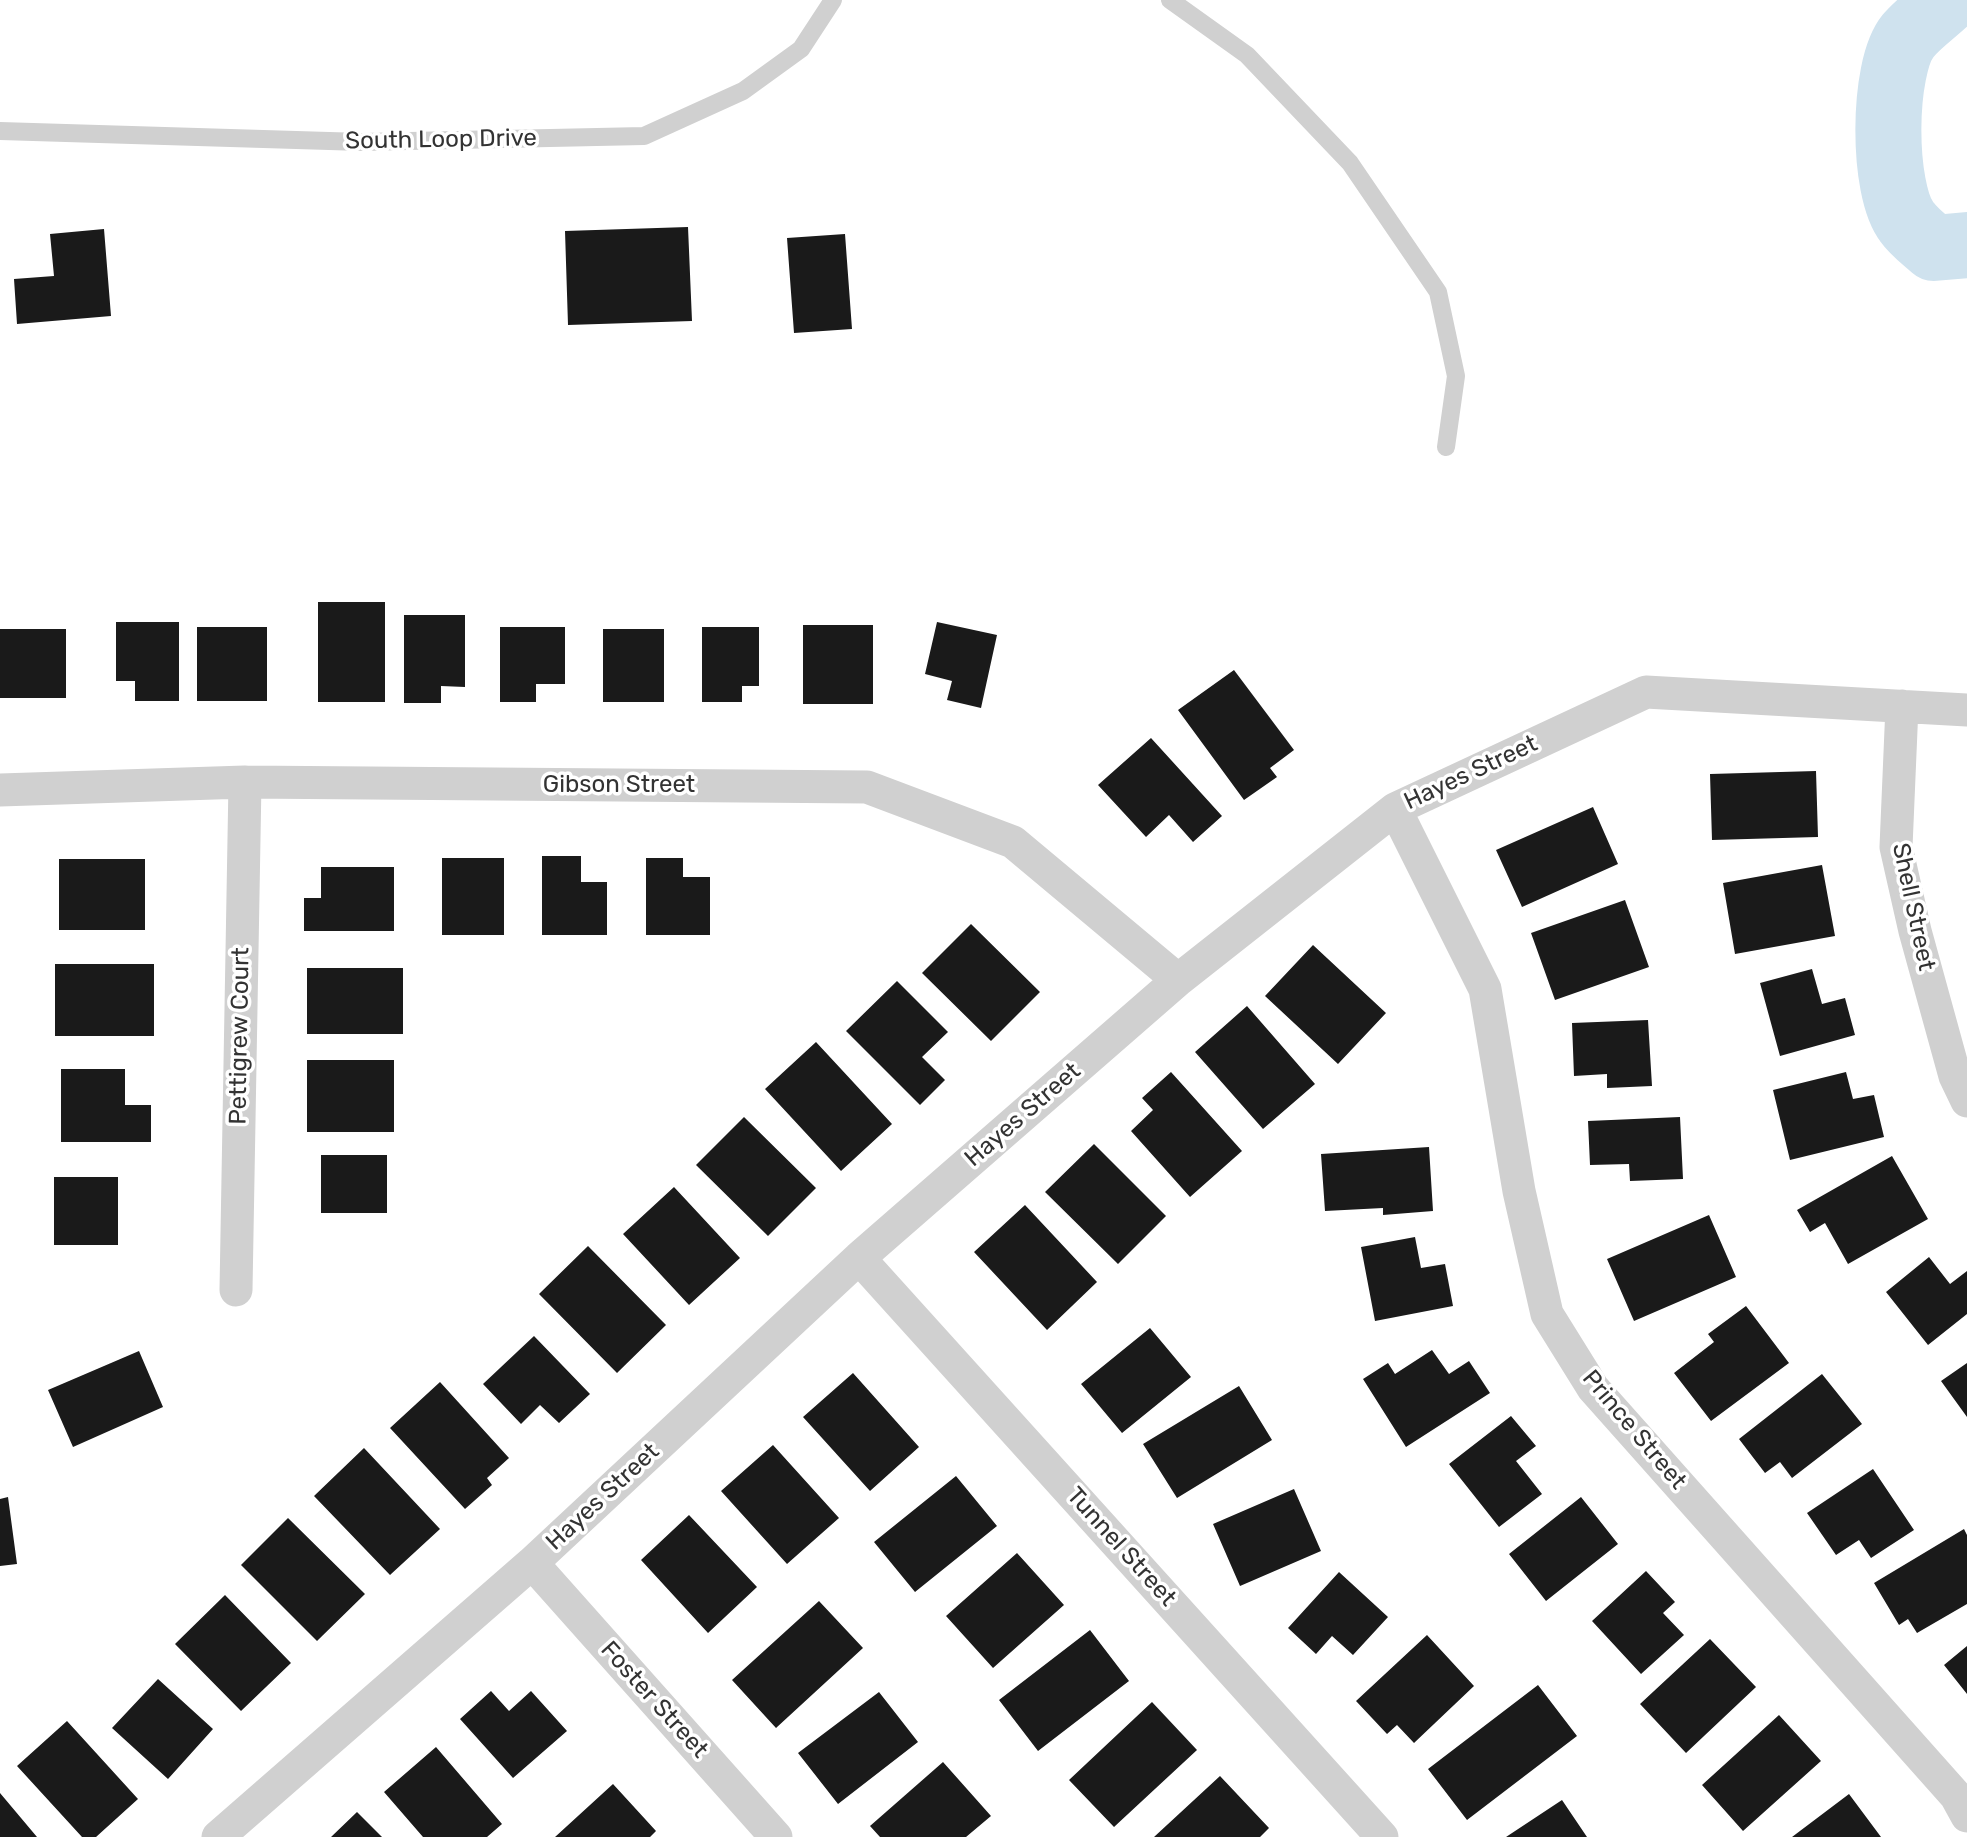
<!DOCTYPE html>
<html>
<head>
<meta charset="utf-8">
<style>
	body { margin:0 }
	canvas { display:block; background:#fff }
</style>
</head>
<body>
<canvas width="1967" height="1837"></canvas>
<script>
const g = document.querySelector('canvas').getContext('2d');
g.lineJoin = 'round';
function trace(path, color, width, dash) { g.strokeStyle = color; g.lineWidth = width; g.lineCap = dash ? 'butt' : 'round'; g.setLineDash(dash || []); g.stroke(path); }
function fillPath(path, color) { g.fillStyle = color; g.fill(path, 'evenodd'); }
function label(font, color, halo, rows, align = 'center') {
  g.font = font + ' Rubik,sans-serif'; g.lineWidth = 7; g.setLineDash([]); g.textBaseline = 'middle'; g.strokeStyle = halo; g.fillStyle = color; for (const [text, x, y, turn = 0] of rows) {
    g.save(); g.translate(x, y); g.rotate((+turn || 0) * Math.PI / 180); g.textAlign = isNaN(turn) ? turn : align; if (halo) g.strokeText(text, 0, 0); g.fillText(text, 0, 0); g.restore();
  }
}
const river = new Path2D(`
	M 1944,0 L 1944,3 C 1932,14 1918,24 1908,36 C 1882,68 1882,190 1907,222 C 1914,232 1925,240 1934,248 L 1967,245`);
const building = new Path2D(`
	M 688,227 L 692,321 L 568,325 L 565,231 Z
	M 104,229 L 111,316 L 17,324 L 14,279 L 54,276 L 50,234 Z
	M 845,234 L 852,329 L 794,333 L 787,238 Z
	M 318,602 L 385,602 L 385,702 L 318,702 Z
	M 404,615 L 465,615 L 465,687 L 441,686 L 441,703 L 404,703 Z
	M 116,622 L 179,622 L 179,701 L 135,701 L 135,681 L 116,681 Z
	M 937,622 L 997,635 L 981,708 L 947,700 L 952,681 L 925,674 Z
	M 803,625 L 873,625 L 873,704 L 803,704 Z
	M 197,627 L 267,627 L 267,701 L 197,701 Z
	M 500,627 L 565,627 L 565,684 L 536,684 L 536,702 L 500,702 Z
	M 702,627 L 759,627 L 759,686 L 742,686 L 742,702 L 702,702 Z
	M 0,629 L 66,629 L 66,698 L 0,698 Z
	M 603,629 L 664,629 L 664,702 L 603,702 Z
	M 1234,670 L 1294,750 L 1270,768 L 1277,777 L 1244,800 L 1178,710 Z
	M 1151,738 L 1222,816 L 1193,842 L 1169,815 L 1146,837 L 1098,785 Z
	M 1816,771 L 1818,837 L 1712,840 L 1710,774 Z
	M 1593,807 L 1618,864 L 1522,907 L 1496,850 Z
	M 542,856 L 581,856 L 581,882 L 607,882 L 607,935 L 542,935 Z
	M 442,858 L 504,858 L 504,935 L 442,935 Z
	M 646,858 L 683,858 L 683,877 L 710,877 L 710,935 L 646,935 Z
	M 59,859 L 145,859 L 145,930 L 59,930 Z
	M 1822,865 L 1835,936 L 1735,954 L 1723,883 Z
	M 321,867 L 394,867 L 394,931 L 304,931 L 304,898 L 321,898 Z
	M 1625,900 L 1649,967 L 1555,1000 L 1531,933 Z
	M 971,924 L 1040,992 L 991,1041 L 922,973 Z
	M 1313,945 L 1386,1013 L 1338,1064 L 1265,996 Z
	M 55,964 L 154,964 L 154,1036 L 55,1036 Z
	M 307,968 L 403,968 L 403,1034 L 307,1034 Z
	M 1812,969 L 1822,1004 L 1845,998 L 1855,1035 L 1780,1056 L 1760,983 Z
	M 897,981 L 948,1032 L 922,1057 L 945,1080 L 920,1105 L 846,1031 Z
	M 1247,1006 L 1315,1084 L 1263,1129 L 1195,1052 Z
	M 1648,1020 L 1652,1086 L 1607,1088 L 1607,1074 L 1574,1076 L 1572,1023 Z
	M 816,1042 L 892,1124 L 841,1171 L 765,1089 Z
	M 307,1060 L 394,1060 L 394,1132 L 307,1132 Z
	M 61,1069 L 125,1069 L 125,1105 L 151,1105 L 151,1142 L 61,1142 Z
	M 1171,1072 L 1242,1151 L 1190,1197 L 1131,1131 L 1153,1110 L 1142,1098 Z
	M 1846,1072 L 1853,1099 L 1874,1095 L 1884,1137 L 1790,1160 L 1773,1090 Z
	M 744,1117 L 816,1188 L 768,1236 L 696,1165 Z
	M 1680,1117 L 1683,1179 L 1630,1181 L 1629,1164 L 1590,1165 L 1588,1121 Z
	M 1094,1144 L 1166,1216 L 1118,1264 L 1045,1192 Z
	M 1429,1147 L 1433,1211 L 1383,1215 L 1383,1208 L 1325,1211 L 1321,1154 Z
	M 321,1155 L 387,1155 L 387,1213 L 321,1213 Z
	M 1892,1156 L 1928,1219 L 1848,1264 L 1825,1223 L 1810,1232 L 1797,1210 Z
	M 54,1177 L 118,1177 L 118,1245 L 54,1245 Z
	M 674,1187 L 740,1258 L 689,1305 L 623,1234 Z
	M 1025,1205 L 1097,1282 L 1047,1330 L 974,1252 Z
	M 1709,1215 L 1736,1277 L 1634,1321 L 1607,1259 Z
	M 1415,1237 L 1421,1268 L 1445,1264 L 1453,1306 L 1375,1321 L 1361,1247 Z
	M 588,1246 L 666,1325 L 617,1373 L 539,1294 Z
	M 1929,1257 L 1950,1284 L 1967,1271 L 1967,1314 L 1928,1345 L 1886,1292 Z
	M 1746,1306 L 1789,1363 L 1711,1421 L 1674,1373 L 1714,1342 L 1708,1334 Z
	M 1150,1328 L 1191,1377 L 1122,1433 L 1081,1384 Z
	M 534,1336 L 590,1394 L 559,1423 L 540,1405 L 521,1424 L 483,1384 Z
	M 1432,1350 L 1449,1374 L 1469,1361 L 1490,1393 L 1406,1447 L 1363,1379 L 1388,1363 L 1395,1374 Z
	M 139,1351 L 163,1407 L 73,1447 L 48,1390 Z
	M 1967,1363 L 1967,1417 L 1941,1381 Z
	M 853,1373 L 919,1447 L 870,1491 L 803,1417 Z
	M 1822,1374 L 1862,1424 L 1792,1478 L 1780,1462 L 1765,1473 L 1739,1439 Z
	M 440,1382 L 509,1458 L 487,1478 L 492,1485 L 465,1509 L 390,1428 Z
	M 1239,1386 L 1272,1440 L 1177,1498 L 1143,1444 Z
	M 1511,1416 L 1536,1446 L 1516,1461 L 1542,1494 L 1499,1527 L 1449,1464 Z
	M 773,1445 L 839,1518 L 787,1564 L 721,1491 Z
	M 364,1448 L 440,1529 L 390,1575 L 314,1496 Z
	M 1873,1469 L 1914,1530 L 1871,1558 L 1859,1540 L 1836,1555 L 1807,1513 Z
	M 956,1476 L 997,1526 L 915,1592 L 874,1542 Z
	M 1294,1489 L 1321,1551 L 1240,1586 L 1213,1524 Z
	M 8,1497 L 17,1564 L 0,1566 L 0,1499 Z
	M 1581,1497 L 1618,1544 L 1546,1601 L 1509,1554 Z
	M 689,1515 L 757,1587 L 708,1633 L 641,1560 Z
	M 288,1518 L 365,1594 L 317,1641 L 241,1565 Z
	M 1964,1529 L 1967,1535 L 1967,1604 L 1917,1633 L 1908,1619 L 1899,1625 L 1874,1583 Z
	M 1017,1553 L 1064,1605 L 993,1668 L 946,1616 Z
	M 1646,1571 L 1675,1602 L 1663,1613 L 1684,1635 L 1641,1674 L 1592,1621 Z
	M 1339,1572 L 1388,1617 L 1353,1655 L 1332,1636 L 1316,1654 L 1288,1628 Z
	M 225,1595 L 291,1663 L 241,1711 L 175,1644 Z
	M 819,1601 L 863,1648 L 776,1728 L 732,1680 Z
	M 1090,1630 L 1129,1681 L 1038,1751 L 999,1700 Z
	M 1427,1635 L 1474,1686 L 1414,1743 L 1397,1725 L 1387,1734 L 1356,1701 Z
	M 1710,1639 L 1756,1687 L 1686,1753 L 1640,1704 Z
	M 1967,1646 L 1967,1694 L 1944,1665 Z
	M 158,1679 L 213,1729 L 168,1779 L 112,1728 Z
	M 1538,1685 L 1577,1736 L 1467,1820 L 1428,1769 Z
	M 491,1691 L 509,1711 L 531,1691 L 567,1731 L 513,1778 L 460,1719 Z
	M 879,1692 L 918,1742 L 838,1804 L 798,1753 Z
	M 1152,1702 L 1197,1750 L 1114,1827 L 1069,1780 Z
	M 1779,1715 L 1821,1761 L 1743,1831 L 1702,1785 Z
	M 67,1721 L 138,1799 L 96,1837 L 82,1837 L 17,1766 Z
	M 436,1747 L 502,1824 L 487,1837 L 423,1837 L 384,1792 Z
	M 943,1762 L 991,1816 L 966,1837 L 880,1837 L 870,1826 Z
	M 1220,1776 L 1269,1828 L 1260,1837 L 1154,1837 Z
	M 613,1784 L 656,1831 L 650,1837 L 555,1837 Z
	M 0,1793 L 37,1837 L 0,1837 Z
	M 1849,1794 L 1881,1837 L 1792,1837 Z
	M 1562,1800 L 1587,1837 L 1506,1837 Z
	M 357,1812 L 382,1837 L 331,1837 Z`);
const service = new Path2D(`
	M 1170,0 L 1247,55 L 1350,163 L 1438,292 L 1456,376 L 1446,447
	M 0,131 L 362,142 L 644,136 L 743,91 L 801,49 L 833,0`);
const minor = new Path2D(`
	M 1902,706 L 1896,847 L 1915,931 L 1955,1076 L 1967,1101
	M 0,790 L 245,782 L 867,787 L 1013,842 L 1178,980
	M 1395,809 L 1485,989 L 1519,1191 L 1547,1314 L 1593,1388 L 1956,1796 L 1967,1816
	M 859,1258 L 1382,1837
	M 236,1290 L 245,782
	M 532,1563 L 776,1837
	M 218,1837 L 532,1563 L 859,1258 L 1178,980 L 1395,809 L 1646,692 L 1967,710`);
const streetNames = [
	["South Loop Drive",441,140,-1],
	["Hayes Street",1471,773,-25],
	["Gibson Street",619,785],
	["Shell Street",1913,907,78],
	["Pettigrew Court",240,1036,-89],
	["Hayes Street",1023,1115,-41],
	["Prince Street",1634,1430,50],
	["Hayes Street",603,1497,-43],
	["Tunnel Street",1121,1547,48],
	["Foster Street",654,1700,48]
];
trace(river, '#cfe2ee', 66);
fillPath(building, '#1a1a1a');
trace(service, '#d0d0d0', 18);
trace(minor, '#d0d0d0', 33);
label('24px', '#333', '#fff', streetNames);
</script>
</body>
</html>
